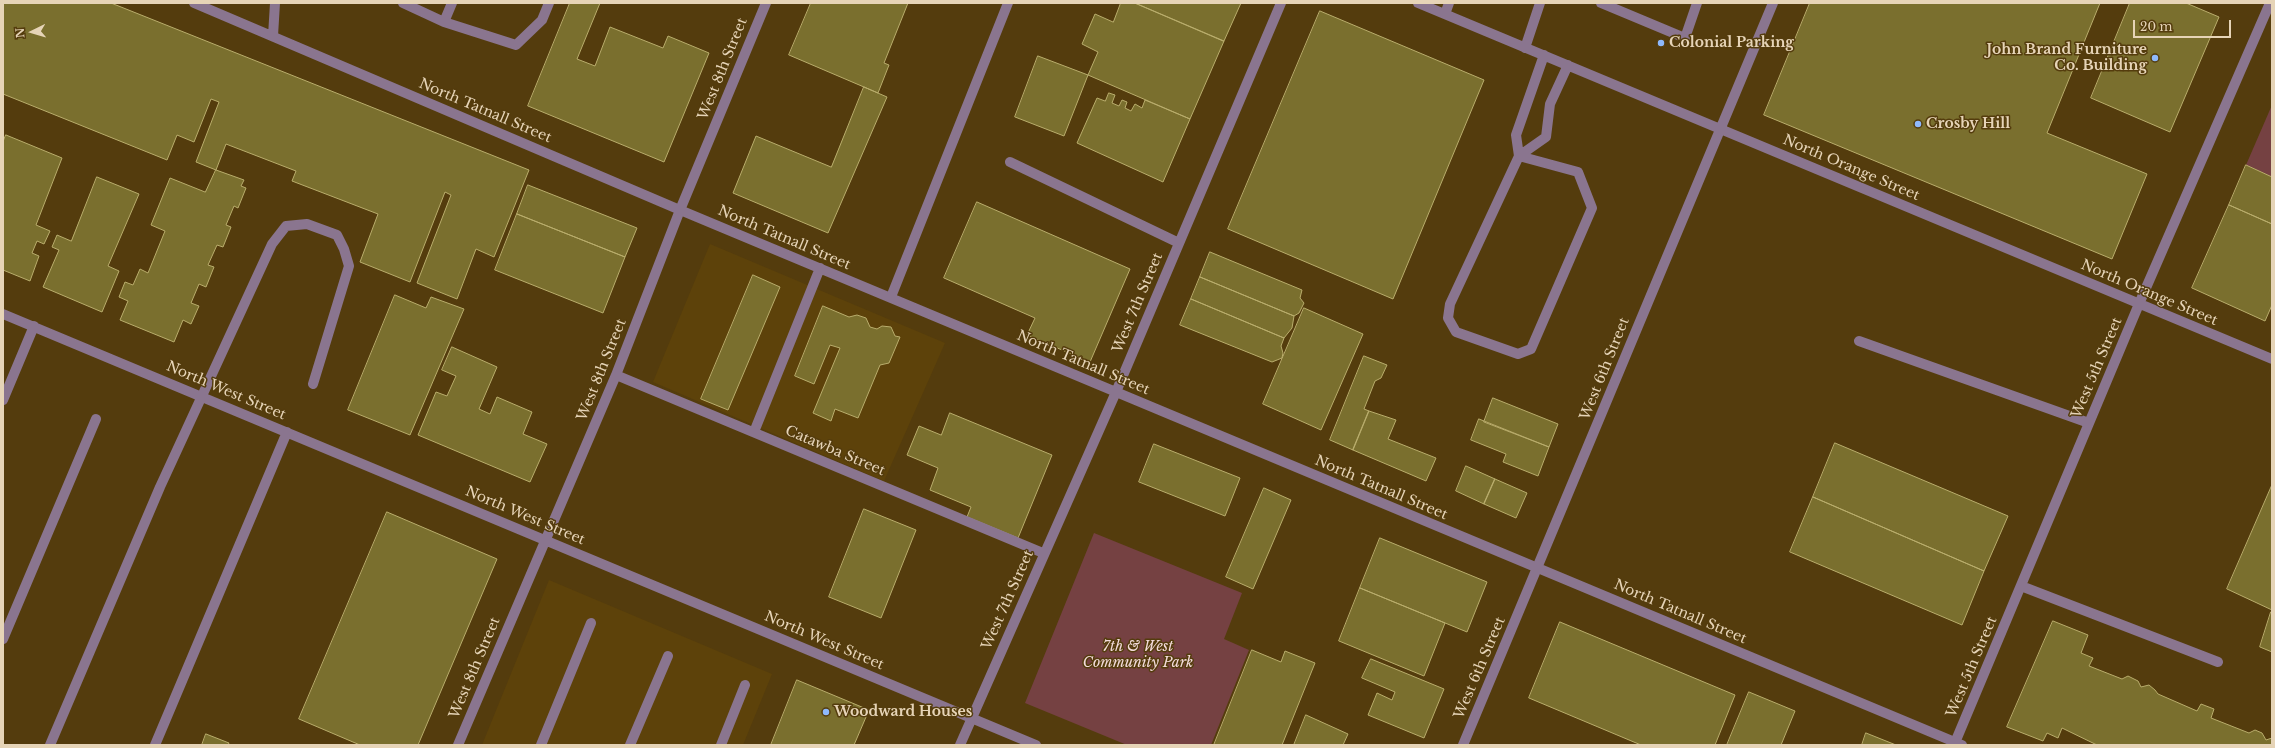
<!DOCTYPE html>
<html>
<head>
<meta charset="utf-8">
<style>
	body { margin:0 }
	#map { position:relative; width:2275px; height:748px; overflow:hidden; background:#543c0d; font-family:"Libre Baskerville",serif }
	canvas { display:block }
	.frame { position:absolute; inset:0; border:4px solid #e6d4b7; pointer-events:none }
	.north { position:absolute; left:12px; top:12px; width:40px; height:40px; -webkit-text-stroke:3px #543c0d; paint-order:stroke; rotate:265deg; font-size:11px; font-weight:700; line-height:16px; text-align:center; color:#e6d4b7 }
	.north::after { content:''; display:block; margin:auto; width:14px; height:18px; background:#e6d4b7; clip-path:polygon(50% 0,100% 100%,50% 72%,0 100%) }
	.scale { position:absolute; left:2133px; top:20px; width:98px; height:18px; box-sizing:border-box; border:2px solid #e6d4b7; border-top:0; padding-left:5px; font-size:12px; line-height:14px; white-space:nowrap; color:#e6d4b7; -webkit-text-stroke:3px #543c0d; paint-order:stroke }
</style>
</head>
<body>
<div id="map">
<canvas width="2275" height="748"></canvas>
<div class="frame"></div>
<div class="north">N</div>
<div class="scale">20 m</div>
</div>
<script>
const g = document.querySelector('canvas').getContext('2d');
g.lineJoin = 'round';
function fillPath(path, color) { g.fillStyle = color; g.fill(path, 'evenodd'); }
function trace(path, color, width, dash) { g.strokeStyle = color; g.lineWidth = width; g.lineCap = dash ? 'butt' : 'round'; g.setLineDash(dash || []); g.stroke(path); }
function label(font, color, halo, rows, align = 'center') {
  g.font = font + ' "Libre Baskerville",serif'; g.lineWidth = 3; g.setLineDash([]); g.textBaseline = 'middle'; g.strokeStyle = halo; g.fillStyle = color; for (const [text, x, y, turn = 0] of rows) {
    g.save(); g.translate(x, y); g.rotate((+turn || 0) * Math.PI / 180); g.textAlign = isNaN(turn) ? turn : align; if (halo) g.strokeText(text, 0, 0); g.fillText(text, 0, 0); g.restore();
  }
}
const built = new Path2D(`
	M 710,244 L 945,343 L 884,481 L 653,382 Z
	M 549,580 L 772,674 L 743,745 L 482,745 Z`);
const green = new Path2D(`
	M 2272,105 L 2272,177 L 2246,165 Z
	M 1094,533 L 1242,593 L 1224,639 L 1249,650 L 1211,745 L 1127,745 L 1025,703 Z`);
const building = new Path2D(`
	M 3,3 L 111,3 L 529,170 L 494,257 L 476,249 L 457,299 L 417,283 L 451,195 L 445,192 L 410,282 L 360,262 L 378,214 L 292,181 L 296,171 L 226,144 L 216,170 L 196,162 L 219,102 L 211,99 L 194,142 L 177,135 L 167,160 L 3,94 Z
	M 570,3 L 600,3 L 577,59 L 595,66 L 610,27 L 663,48 L 668,36 L 709,53 L 664,162 L 528,106 Z
	M 811,3 L 908,3 L 884,63 L 889,65 L 878,93 L 789,55 Z
	M 1121,3 L 1135,3 L 1224,41 L 1190,119 L 1088,75 L 1098,52 L 1082,44 L 1095,14 L 1113,22 Z
	M 1135,3 L 1241,3 L 1224,41 Z
	M 1810,3 L 2100,3 L 2047,133 L 2147,174 L 2112,259 L 1764,115 Z
	M 2130,3 L 2186,3 L 2219,17 L 2170,132 L 2091,98 Z
	M 1320,11 L 1484,80 L 1393,299 L 1228,229 Z
	M 1038,56 L 1088,75 L 1064,136 L 1015,117 Z
	M 864,87 L 887,97 L 828,233 L 733,193 L 756,136 L 831,167 Z
	M 1109,93 L 1115,95 L 1112,103 L 1119,106 L 1122,100 L 1127,102 L 1125,108 L 1131,111 L 1135,104 L 1142,108 L 1145,100 L 1190,119 L 1163,182 L 1077,143 L 1097,98 L 1105,101 Z
	M 6,135 L 62,158 L 36,225 L 50,231 L 44,244 L 37,241 L 32,253 L 39,256 L 30,281 L 3,270 L 3,142 Z
	M 2246,165 L 2272,177 L 2272,224 L 2229,205 Z
	M 216,170 L 244,180 L 241,186 L 246,188 L 238,208 L 234,206 L 226,225 L 231,227 L 223,247 L 217,245 L 208,265 L 214,267 L 206,287 L 199,284 L 191,303 L 199,306 L 191,324 L 183,320 L 174,342 L 120,320 L 128,301 L 119,297 L 125,282 L 133,285 L 140,269 L 148,273 L 165,231 L 151,225 L 170,178 L 205,192 Z
	M 97,177 L 139,194 L 108,266 L 119,271 L 102,312 L 43,287 L 59,250 L 52,247 L 57,235 L 71,241 Z
	M 528,185 L 637,228 L 625,257 L 517,214 Z
	M 977,202 L 1130,269 L 1090,362 L 1027,335 L 1035,318 L 944,278 Z
	M 2229,205 L 2272,224 L 2272,305 L 2265,321 L 2192,288 Z
	M 517,214 L 625,257 L 603,313 L 495,270 Z
	M 1210,252 L 1302,290 L 1300,298 L 1304,303 L 1299,313 L 1294,316 L 1200,277 Z
	M 753,275 L 780,287 L 728,410 L 701,399 Z
	M 1200,277 L 1294,316 L 1292,328 L 1284,338 L 1191,299 Z
	M 395,295 L 426,308 L 431,297 L 464,309 L 410,435 L 348,410 Z
	M 1191,299 L 1284,338 L 1281,346 L 1283,353 L 1282,358 L 1272,362 L 1180,325 Z
	M 823,306 L 849,317 L 857,315 L 866,318 L 870,327 L 877,329 L 882,326 L 891,327 L 895,336 L 900,337 L 889,363 L 880,365 L 858,418 L 835,409 L 831,421 L 813,413 L 840,348 L 830,345 L 814,384 L 795,376 Z
	M 1304,308 L 1363,334 L 1321,430 L 1263,404 Z
	M 452,347 L 497,367 L 479,409 L 490,414 L 497,397 L 532,412 L 523,434 L 547,444 L 530,482 L 418,435 L 436,392 L 447,396 L 456,376 L 442,370 Z
	M 1364,356 L 1387,365 L 1381,378 L 1375,381 L 1364,409 L 1369,411 L 1353,450 L 1330,440 Z
	M 1493,398 L 1558,424 L 1549,447 L 1484,422 Z
	M 1369,411 L 1396,420 L 1388,439 L 1436,458 L 1426,481 L 1353,450 Z
	M 950,413 L 1052,455 L 1018,538 L 967,517 L 971,507 L 930,490 L 938,468 L 907,455 L 919,426 L 941,435 Z
	M 1479,419 L 1549,447 L 1538,476 L 1503,462 L 1506,454 L 1471,440 Z
	M 1835,443 L 2008,516 L 1984,571 L 1813,497 Z
	M 1154,444 L 1240,478 L 1225,516 L 1139,482 Z
	M 1466,466 L 1495,479 L 1484,504 L 1456,491 Z
	M 1495,479 L 1527,493 L 1516,518 L 1484,504 Z
	M 2272,485 L 2272,610 L 2227,589 Z
	M 1264,488 L 1291,500 L 1253,589 L 1226,577 Z
	M 1813,497 L 1984,571 L 1962,625 L 1790,552 Z
	M 864,509 L 916,530 L 881,618 L 829,597 Z
	M 387,512 L 497,559 L 418,745 L 360,745 L 299,719 Z
	M 1380,538 L 1487,582 L 1467,632 L 1360,588 Z
	M 1360,588 L 1445,623 L 1424,676 L 1339,641 Z
	M 2271,612 L 2272,612 L 2272,652 L 2260,647 Z
	M 2053,621 L 2088,635 L 2081,653 L 2093,658 L 2089,666 L 2122,679 L 2128,676 L 2138,681 L 2141,687 L 2149,685 L 2155,690 L 2158,694 L 2197,711 L 2201,704 L 2214,709 L 2211,718 L 2249,733 L 2255,730 L 2262,733 L 2266,740 L 2272,738 L 2272,745 L 2097,745 L 2062,728 L 2058,738 L 2047,733 L 2043,741 L 2007,727 Z
	M 1560,622 L 1735,695 L 1715,745 L 1641,745 L 1529,698 Z
	M 1252,650 L 1281,662 L 1285,651 L 1315,663 L 1282,745 L 1214,745 Z
	M 1371,659 L 1444,689 L 1424,738 L 1368,715 L 1377,693 L 1392,700 L 1395,692 L 1362,678 Z
	M 797,680 L 869,710 L 854,745 L 771,745 Z
	M 1749,692 L 1795,711 L 1781,745 L 1727,745 Z
	M 1306,715 L 1348,734 L 1343,745 L 1294,745 Z
	M 1866,733 L 1896,745 L 1862,745 Z
	M 206,734 L 229,743 L 228,745 L 202,745 Z`);
const minor = new Path2D(`
	M 194,3 L 680,210 L 1962,745
	M 403,3 L 444,22 L 516,45 L 542,20 L 549,3
	M 1418,3 L 2272,359
	M 1601,3 L 1685,38 L 1697,3
	M 1445,14 L 1449,3
	M 444,22 L 452,3
	M 273,36 L 275,3
	M 1525,48 L 1540,3
	M 1544,55 L 1516,135 L 1519,156 L 1546,137 L 1550,104 L 1568,65
	M 1519,156 L 1578,172 L 1592,208 L 1531,349 L 1518,354 L 1456,332 L 1448,318 L 1450,304 Z
	M 1010,162 L 1179,243
	M 891,297 L 1008,3
	M 3,314 L 1036,745
	M 1859,341 L 2089,423
	M 616,375 L 1043,553
	M 3,400 L 34,326
	M 754,432 L 820,268
	M 2021,586 L 2218,662
	M 3,639 L 96,419
	M 50,745 L 160,487 L 272,244 L 286,226 L 307,224 L 337,235 L 344,249 L 349,266 L 313,384
	M 155,745 L 287,432
	M 458,745 L 616,375 L 680,210 L 766,3
	M 541,745 L 591,623
	M 630,745 L 668,656
	M 721,745 L 745,685
	M 960,745 L 1116,392 L 1281,3
	M 1463,745 L 1773,3
	M 1954,745 L 2139,304 L 2270,3`);
const markers = [
	[1661,43,4,"#8eb9fd"],
	[2155,58,4,"#8eb9fd"],
	[1918,124,4,"#8eb9fd"],
	[826,712,4,"#8eb9fd"]
];
const poiNames = [
	["Colonial Parking",1669,43],
	["John Brand Furniture",2147,50,"right"],
	["Co. Building",2147,66,"right"],
	["Crosby Hill",1926,124],
	["Woodward Houses",834,712]
];
const streetNames = [
	["West 8th Street",723,69,-68],
	["North Tatnall Street",485,111,23],
	["North Orange Street",1851,168,23],
	["North Tatnall Street",784,238,23],
	["North Orange Street",2149,293,23],
	["West 7th Street",1138,303,-67],
	["North Tatnall Street",1083,363,23],
	["West 5th Street",2097,368,-67],
	["West 6th Street",1605,369,-68],
	["West 8th Street",602,370,-68],
	["North West Street",226,391,23],
	["Catawba Street",835,451,23],
	["North Tatnall Street",1381,488,23],
	["North West Street",525,516,23],
	["West 7th Street",1008,600,-66],
	["North Tatnall Street",1680,612,23],
	["North West Street",824,641,23],
	["West 5th Street",1972,667,-67],
	["West 8th Street",475,668,-67],
	["West 6th Street",1480,668,-67]
];
const parkNames = [
	["7th & West",1138,647],
	["Community Park",1138,663]
];
fillPath(built, '#5d420a');
fillPath(green, '#754142');
fillPath(building, '#7a6f2e');
trace(building, '#b9ad6c', 1);
trace(minor, '#8a758f', 10);
for (const [x, y, r, color] of markers) { const dot = new Path2D(); dot.arc(x, y, r, 0, 2 * Math.PI); g.fillStyle = color; g.fill(dot); trace(dot, '#543c0d', 1.5); }
label('bold 14px', '#e6d4b7', '#543c0d', poiNames, 'left');
label('14px', '#e6d4b7', '#543c0d', streetNames);
label('italic 14px', '#f3dbdb', '#543c0d', parkNames);
</script>
</body>
</html>
